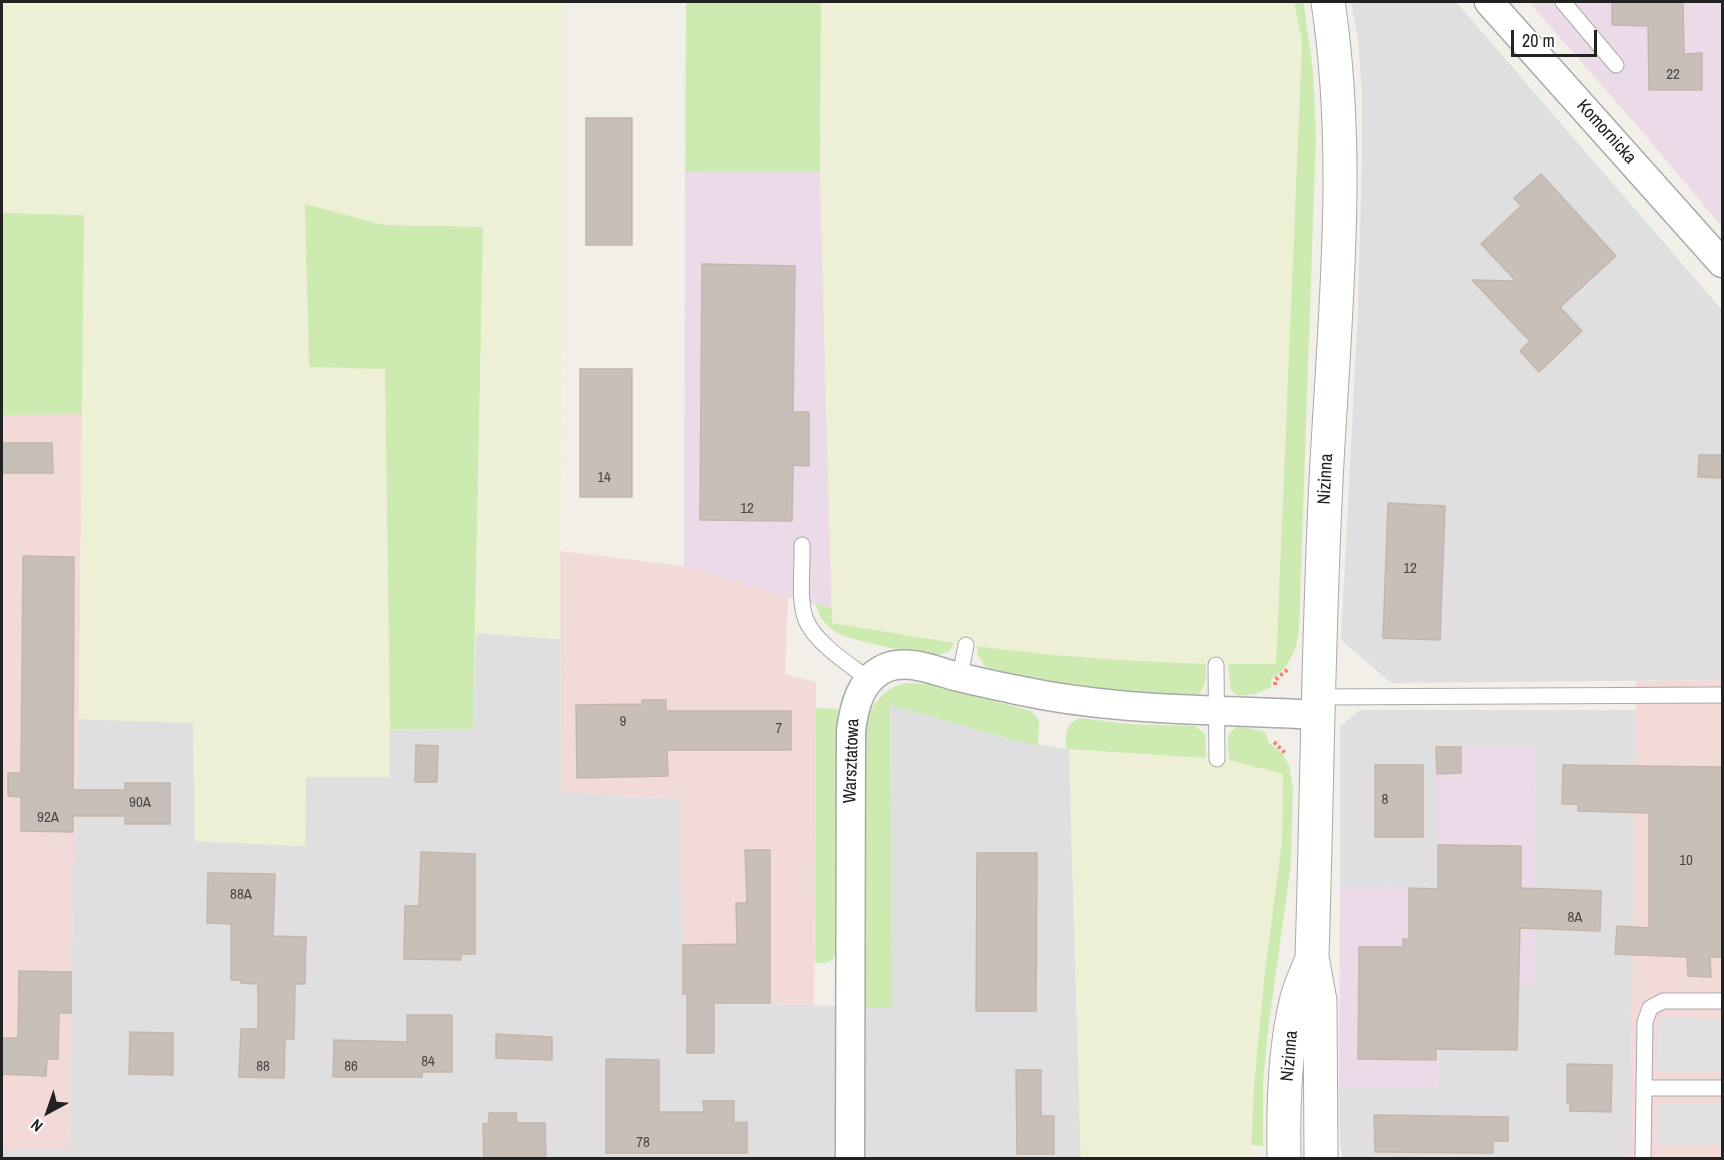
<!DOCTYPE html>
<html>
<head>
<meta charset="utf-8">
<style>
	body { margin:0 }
	#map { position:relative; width:1724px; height:1160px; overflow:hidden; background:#f2efe9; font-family:"Archivo Narrow",sans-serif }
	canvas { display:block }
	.frame { position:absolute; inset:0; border:3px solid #222; pointer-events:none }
	.north { position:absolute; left:18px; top:1082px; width:60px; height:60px; -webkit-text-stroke:4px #fff; paint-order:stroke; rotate:220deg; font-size:16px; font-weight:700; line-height:24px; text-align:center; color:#222 }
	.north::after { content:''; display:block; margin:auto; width:21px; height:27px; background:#222; clip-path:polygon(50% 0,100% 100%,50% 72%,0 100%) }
	.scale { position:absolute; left:1511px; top:30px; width:86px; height:27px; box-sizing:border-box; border:3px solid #222; border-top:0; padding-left:8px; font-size:18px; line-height:21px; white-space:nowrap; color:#222; -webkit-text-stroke:4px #fff; paint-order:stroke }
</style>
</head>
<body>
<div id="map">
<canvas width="1724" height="1160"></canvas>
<div class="frame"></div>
<div class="north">N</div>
<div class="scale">20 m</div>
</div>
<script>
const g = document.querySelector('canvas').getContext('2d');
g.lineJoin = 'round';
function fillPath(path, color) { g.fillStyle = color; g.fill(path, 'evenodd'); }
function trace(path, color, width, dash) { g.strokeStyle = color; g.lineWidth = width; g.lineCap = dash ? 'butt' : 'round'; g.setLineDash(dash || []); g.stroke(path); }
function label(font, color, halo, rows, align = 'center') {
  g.font = font + ' "Archivo Narrow",sans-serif'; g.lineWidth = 4.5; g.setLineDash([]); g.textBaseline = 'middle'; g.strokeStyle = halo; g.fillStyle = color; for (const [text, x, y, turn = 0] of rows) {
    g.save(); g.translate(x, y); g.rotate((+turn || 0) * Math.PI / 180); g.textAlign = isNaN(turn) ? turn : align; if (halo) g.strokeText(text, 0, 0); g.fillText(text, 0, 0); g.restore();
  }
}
const residential = new Path2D(`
	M 1351,2 L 1456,2 L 1722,310 L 1722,680 L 1391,683 L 1341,640 L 1358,308 L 1362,159 L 1362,91 L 1358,39 Z
	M 476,633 L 560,639 L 561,793 L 682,799 L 683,1002 L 891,1007 L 890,705 L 1010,739 L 1069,750 L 1081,1158 L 2,1158 L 2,1150 L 70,1150 L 71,972 L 79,719 L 193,723 L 195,841 L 305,846 L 306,777 L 390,777 L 390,729 L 473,730 Z
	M 1360,710 L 1636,710 L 1630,1158 L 1343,1158 L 1340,1145 L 1339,1088 L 1438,1088 L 1440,984 L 1535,985 L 1536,747 L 1438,845 L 1438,889 L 1340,887 L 1340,727 Z`);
const commercial = new Path2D(`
	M 82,414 L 79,719 L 71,972 L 70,1150 L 2,1150 L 2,415 Z
	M 560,551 L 684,566 L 788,597 L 785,674 L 816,682 L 814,1005 L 683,1002 L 682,799 L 561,793 Z
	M 1722,680 L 1722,960 L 1721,960 L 1722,1019 L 1659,1018 L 1658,1070 L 1722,1071 L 1722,1104 L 1658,1104 L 1658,1145 L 1722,1146 L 1722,1158 L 1630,1158 L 1636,681 Z`);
const industrial = new Path2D(`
	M 1529,2 L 1722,2 L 1722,227 L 1639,128 Z
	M 820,171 L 832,608 L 803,602 L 684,566 L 685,172 Z
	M 1436,747 L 1536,747 L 1535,985 L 1440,984 L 1438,1088 L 1339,1088 L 1340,887 L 1438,889 Z`);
const farmland = new Path2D(`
	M 2,2 L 562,2 L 560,639 L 476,633 L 483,227 L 384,225 L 306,204 L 385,369 L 390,729 L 390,777 L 306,777 L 305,846 L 195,841 L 193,723 L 79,719 L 84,215 L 2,213 Z
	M 821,2 L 1294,2 L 1302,42 L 1276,664 L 1216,665 L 1117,661 L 1034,654 L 832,623 L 820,171 Z
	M 1069,750 L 1229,760 L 1283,774 L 1282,841 L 1264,980 L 1254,1087 L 1250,1158 L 1081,1158 Z`);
const grass = new Path2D(`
	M 686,2 L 821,2 L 820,171 L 685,172 Z
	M 1294,2 L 1304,2 L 1304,5 L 1313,71 L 1316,136 L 1299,628 C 1297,650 1290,667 1271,679 L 1271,687 L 1255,694 L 1238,696 L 1231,690 L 1228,664 L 1276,664 L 1302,42 Z
	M 305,204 L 384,225 L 483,227 L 473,730 L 390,729 L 385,369 L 309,367 Z
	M 2,213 L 84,215 L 82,414 L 2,415 Z
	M 816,604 L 832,608 L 832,623 L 955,643 L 949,651 L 939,655 C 917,653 850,642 834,631 C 824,624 819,616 816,604 Z
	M 977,646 C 1053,657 1129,661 1206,664 C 1206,676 1207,691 1194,696 L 1160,696 L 1070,686 L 997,672 L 985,666 L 978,656 Z
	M 907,683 L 928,684 L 1031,711 L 1039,720 L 1038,745 L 1010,739 L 890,705 L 892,1008 L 863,1007 L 866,727 C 871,703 884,688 907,683 Z
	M 816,708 L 838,709 L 836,950 L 833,960 L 826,963 L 815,963 Z
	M 1080,718 L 1128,724 L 1195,726 L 1205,734 L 1206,758 L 1066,749 C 1066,735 1065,723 1080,718 Z
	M 1239,726 L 1265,732 L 1269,743 L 1282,753 L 1289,765 L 1293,787 L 1291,864 L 1269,1023 L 1263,1082 L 1263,1146 L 1251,1145 L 1254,1087 L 1264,980 L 1282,841 L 1283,774 L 1229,760 C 1229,745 1223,733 1239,726 Z`);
const parking = new Path2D(`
	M 1659,1018 L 1722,1019 L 1722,1071 L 1658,1071 Z
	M 1658,1104 L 1722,1104 L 1722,1146 L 1658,1145 Z`);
const building = new Path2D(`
	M 1612,2 L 1683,2 L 1684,54 L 1702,53 L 1702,90 L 1649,90 L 1648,26 L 1612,25 Z
	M 586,118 L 632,118 L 632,245 L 586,245 Z
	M 1541,174 L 1616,256 L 1560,307 L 1582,331 L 1539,372 L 1520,351 L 1530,341 L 1472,280 L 1516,281 L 1481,244 L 1521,206 L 1514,198 Z
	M 702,264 L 795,266 L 793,412 L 809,412 L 809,466 L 793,465 L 792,521 L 700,520 Z
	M 580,369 L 632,369 L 632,497 L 580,497 Z
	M 2,443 L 52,443 L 53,473 L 2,473 Z
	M 1699,455 L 1722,455 L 1722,478 L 1698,477 Z
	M 1388,503 L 1445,506 L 1440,640 L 1383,638 Z
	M 23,556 L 74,557 L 73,790 L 125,790 L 125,783 L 170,783 L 170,824 L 125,824 L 125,816 L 73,816 L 73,832 L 21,831 L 21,797 L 8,796 L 8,773 L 21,773 Z
	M 642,700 L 666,700 L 666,711 L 791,711 L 791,750 L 667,750 L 668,776 L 577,778 L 576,705 L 642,704 Z
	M 416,745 L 438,746 L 437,782 L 415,782 Z
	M 1436,747 L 1461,747 L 1461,773 L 1437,774 Z
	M 1375,765 L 1423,765 L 1423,837 L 1375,837 Z
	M 1563,765 L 1722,767 L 1722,957 L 1710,957 L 1711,977 L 1688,976 L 1687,957 L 1615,954 L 1617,926 L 1649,928 L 1649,813 L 1578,811 L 1578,804 L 1562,804 Z
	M 1438,845 L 1521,846 L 1521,888 L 1601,891 L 1600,931 L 1520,928 L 1517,1050 L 1436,1049 L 1436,1060 L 1358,1059 L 1359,947 L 1403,947 L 1403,939 L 1409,939 L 1409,888 L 1438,889 Z
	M 745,850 L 770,850 L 770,1003 L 714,1003 L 714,1053 L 687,1053 L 687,994 L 683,994 L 683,945 L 737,944 L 736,903 L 747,903 Z
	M 421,852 L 475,854 L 475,954 L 461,954 L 461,960 L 404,959 L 405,906 L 419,906 Z
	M 977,853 L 1037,853 L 1036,1011 L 976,1011 Z
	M 208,873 L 275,874 L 273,936 L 306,937 L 305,984 L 295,984 L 294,1039 L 285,1039 L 284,1078 L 239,1077 L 241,1029 L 258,1029 L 258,984 L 241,983 L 241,980 L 231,980 L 231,924 L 207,923 Z
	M 19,971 L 71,972 L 71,1013 L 59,1013 L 58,1059 L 47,1059 L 46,1076 L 2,1074 L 2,1038 L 18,1038 Z
	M 407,1015 L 452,1015 L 452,1072 L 422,1072 L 422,1077 L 333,1077 L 334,1040 L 407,1042 Z
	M 130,1032 L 173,1033 L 173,1075 L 129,1074 Z
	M 496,1034 L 552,1037 L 552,1060 L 496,1058 Z
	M 606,1059 L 659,1060 L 659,1112 L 704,1112 L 703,1101 L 734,1101 L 734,1123 L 747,1122 L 747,1153 L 606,1153 Z
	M 1567,1064 L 1612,1065 L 1611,1112 L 1570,1111 L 1570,1103 L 1567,1103 Z
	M 1016,1070 L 1041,1070 L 1041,1116 L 1054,1116 L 1054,1154 L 1017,1154 Z
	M 489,1113 L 516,1113 L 517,1123 L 545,1123 L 546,1158 L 484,1158 L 483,1124 L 489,1123 Z
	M 1374,1115 L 1508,1117 L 1508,1141 L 1493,1141 L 1493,1153 L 1375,1152 Z`);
const path = new Path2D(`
	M 1275,685 L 1275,680 L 1288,669
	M 1274,742 L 1285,753`);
const service = new Path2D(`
	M 1563,2 L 1616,65
	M 802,545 C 803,567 798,600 806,620 C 815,643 850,665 870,680
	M 1216,665 L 1217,759
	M 960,677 L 966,645
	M 1318,697 L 1722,695
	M 1644,1088 L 1722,1088
	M 1643,1158 L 1645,1022 L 1650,1008 L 1663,1001 L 1722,1001`);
const minor = new Path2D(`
	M 1489,2 L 1722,263
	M 850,1158 L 851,731 C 854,706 861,677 888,667 C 910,659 938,672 959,677 C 979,682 998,686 1017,690 C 1118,712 1216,709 1318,715`);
const tertiary = new Path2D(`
	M 1284,1158 C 1283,1110 1285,1045 1297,998 C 1301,984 1307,971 1312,959
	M 1321,1158 L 1320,1001 L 1312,957 C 1317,798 1318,640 1326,481 C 1334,323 1352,158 1328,2`);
const numberNames = [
	["22",1673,75],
	["14",604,478],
	["12",747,509],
	["12",1410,569],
	["9",623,722],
	["7",779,729],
	["8",1385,800],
	["90A",140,803],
	["92A",48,818],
	["10",1686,861],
	["88A",241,895],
	["8A",1575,918],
	["84",428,1062],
	["88",263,1067],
	["86",351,1067],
	["78",643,1143]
];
const streetNames = [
	["Komornicka",1606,132,48],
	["Nizinna",1326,479,-87],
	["Warsztatowa",852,761,-88],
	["Nizinna",1290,1056,-85]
];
fillPath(residential, '#e0dfdf');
fillPath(commercial, '#f2dad9');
fillPath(industrial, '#ebdbe8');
fillPath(farmland, '#eef0d5');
fillPath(grass, '#cdebb0');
fillPath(parking, '#e2e2e2');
fillPath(building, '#c7bfb8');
trace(building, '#c4b6ab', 1.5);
trace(service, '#a9a9a9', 17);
trace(minor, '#a9a9a9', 31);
trace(tertiary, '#a9a9a9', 35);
trace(path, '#fa8072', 4, [3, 3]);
trace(service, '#fff', 15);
trace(minor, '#fff', 28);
trace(tertiary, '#fff', 33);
label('15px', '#4b4948', null, numberNames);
label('18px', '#222', '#fff', streetNames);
</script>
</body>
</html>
